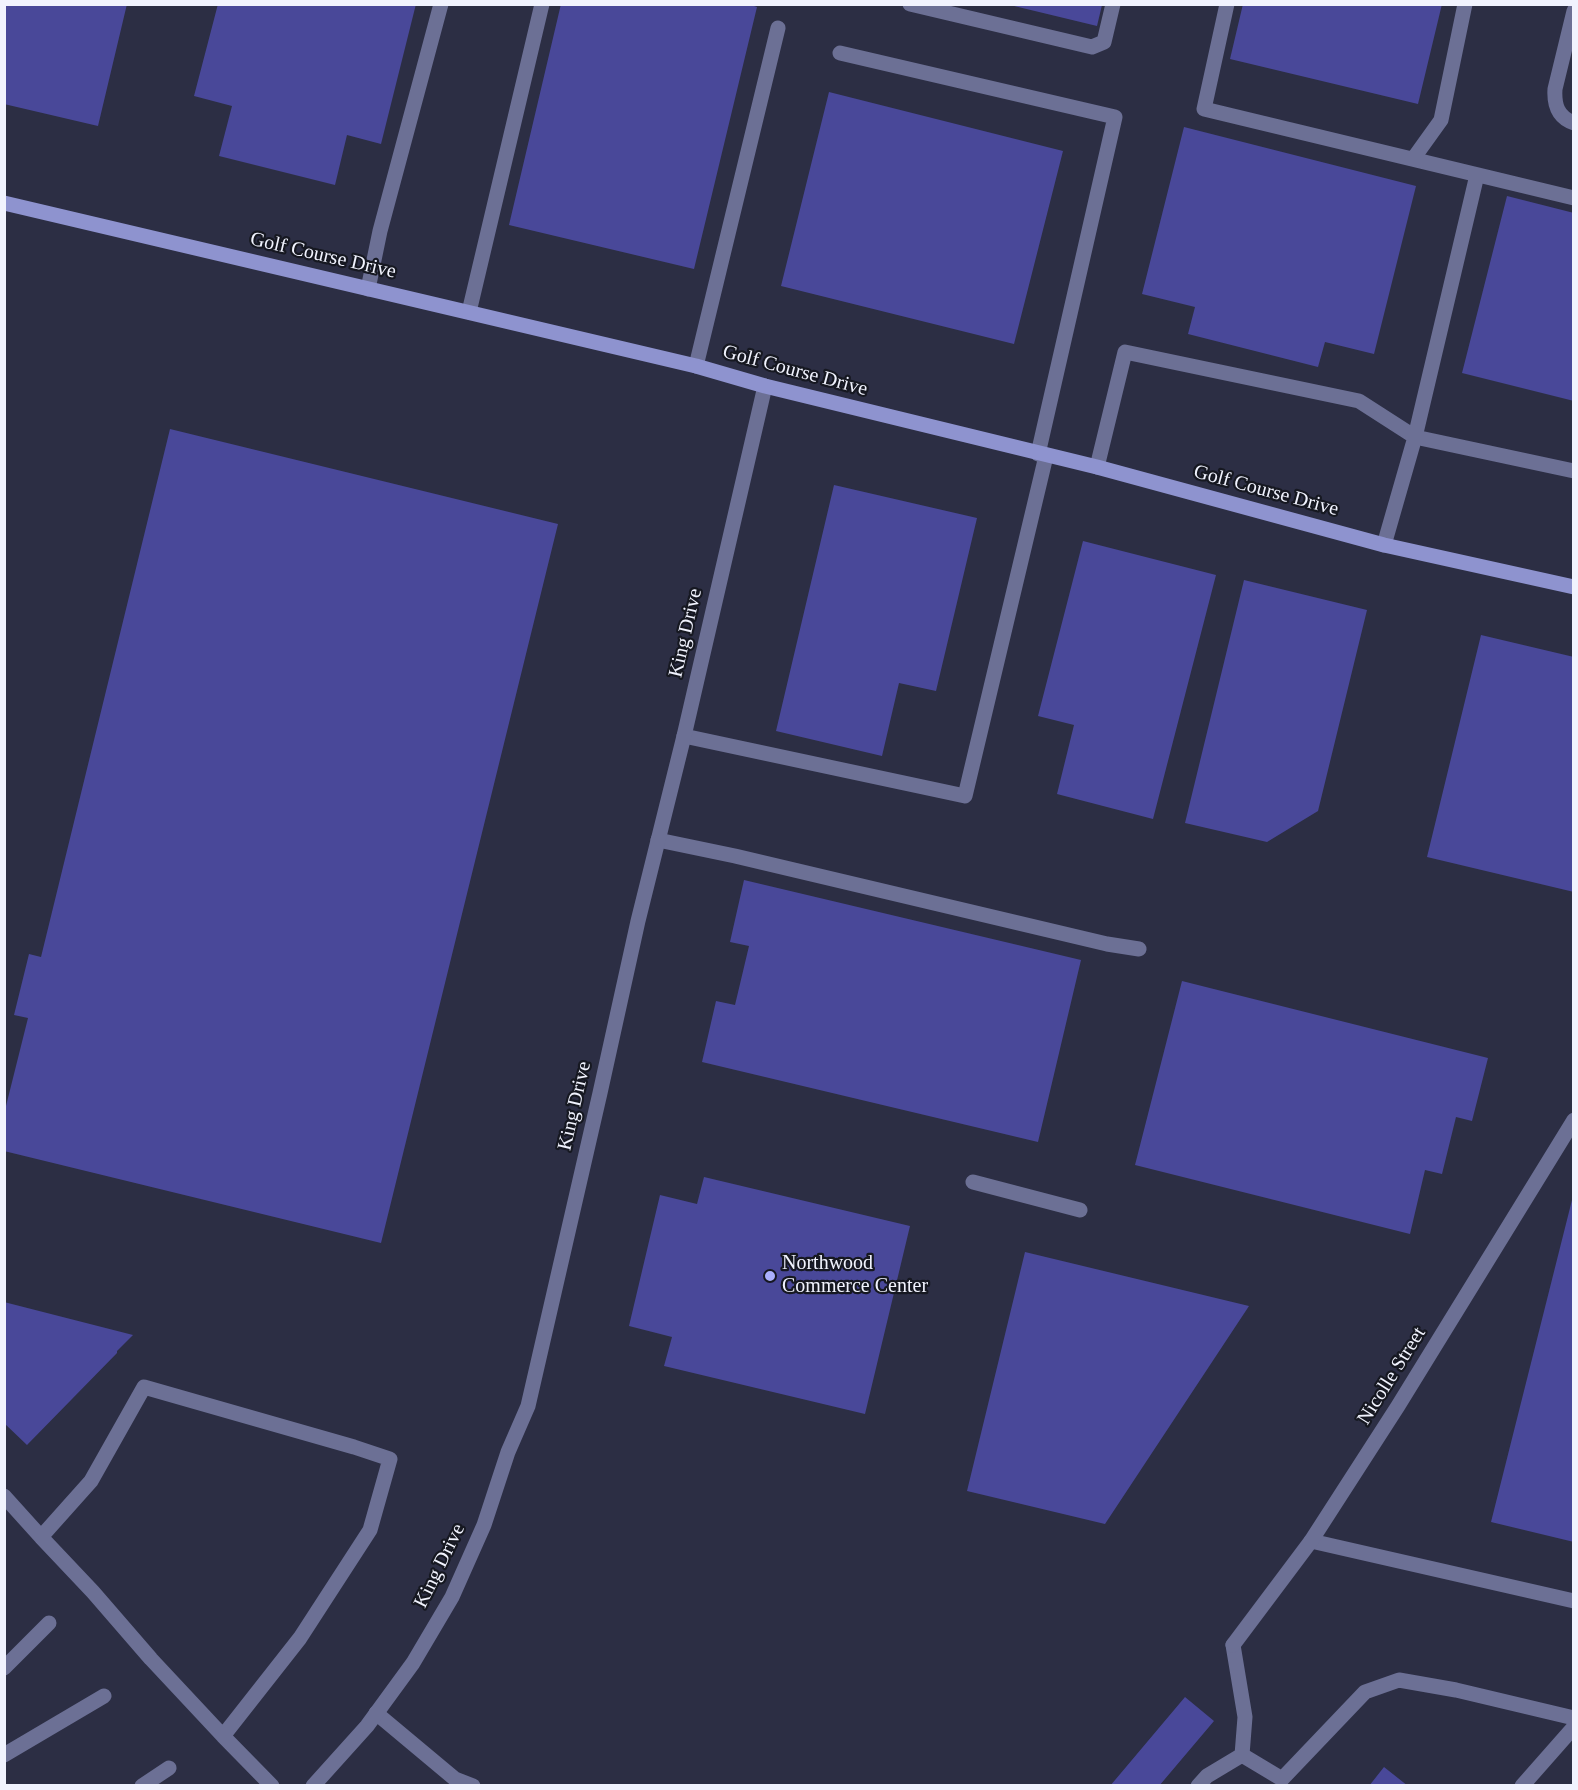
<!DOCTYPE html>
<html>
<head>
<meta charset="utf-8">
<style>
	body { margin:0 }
	#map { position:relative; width:1578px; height:1790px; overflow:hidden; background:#2c2e44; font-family:Georgia,serif }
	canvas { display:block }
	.frame { position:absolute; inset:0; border:6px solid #f1f3fe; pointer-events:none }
</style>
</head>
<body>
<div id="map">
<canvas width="1578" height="1790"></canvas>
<div class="frame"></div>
</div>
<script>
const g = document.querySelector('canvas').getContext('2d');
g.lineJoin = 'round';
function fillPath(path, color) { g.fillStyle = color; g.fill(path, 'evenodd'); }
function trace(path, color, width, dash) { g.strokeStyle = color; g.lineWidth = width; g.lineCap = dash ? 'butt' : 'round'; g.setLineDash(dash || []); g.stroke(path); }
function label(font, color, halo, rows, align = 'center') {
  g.font = font + ' Georgia,serif'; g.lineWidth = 4.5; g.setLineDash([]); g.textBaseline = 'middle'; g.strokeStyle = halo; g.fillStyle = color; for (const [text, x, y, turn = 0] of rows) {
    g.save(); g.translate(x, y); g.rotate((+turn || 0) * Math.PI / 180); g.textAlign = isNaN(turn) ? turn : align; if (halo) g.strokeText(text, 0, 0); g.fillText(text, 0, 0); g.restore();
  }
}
const building = new Path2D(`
	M 4,4 L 127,4 L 98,126 L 4,104 Z
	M 218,4 L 416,4 L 381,144 L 347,135 L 335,185 L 219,156 L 232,106 L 194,96 Z
	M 561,4 L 748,4 L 757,7 L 694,269 L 509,225 Z
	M 1243,4 L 1442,4 L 1418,104 L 1230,59 Z
	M 1010,5 L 1102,5 L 1097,26 Z
	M 829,92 L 1063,151 L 1014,344 L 781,286 Z
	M 1184,127 L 1416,186 L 1374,354 L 1325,342 L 1318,367 L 1188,334 L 1195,307 L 1142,294 Z
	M 1507,196 L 1574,213 L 1574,401 L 1462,373 Z
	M 170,429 L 558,524 L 381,1243 L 4,1151 L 4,1114 L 28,1018 L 14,1015 L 29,954 L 41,957 Z
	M 834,485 L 977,518 L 936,691 L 899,683 L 882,756 L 776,731 Z
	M 1083,541 L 1216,575 L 1153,819 L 1057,794 L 1074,725 L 1038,716 Z
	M 1244,580 L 1367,610 L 1318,811 L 1267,842 L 1185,823 Z
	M 1481,635 L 1574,657 L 1574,892 L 1427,857 Z
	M 744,880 L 1081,960 L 1038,1142 L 702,1062 L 716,1001 L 735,1005 L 749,946 L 730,942 Z
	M 1182,981 L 1488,1058 L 1472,1121 L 1456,1117 L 1442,1174 L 1425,1170 L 1410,1234 L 1135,1165 Z
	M 704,1177 L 910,1226 L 865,1414 L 664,1366 L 672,1337 L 629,1326 L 660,1195 L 697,1204 Z
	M 1573,1196 L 1574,1196 L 1574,1542 L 1491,1522 Z
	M 1025,1252 L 1249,1306 L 1105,1524 L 967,1491 Z
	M 4,1302 L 133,1335 L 117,1351 L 117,1353 L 27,1445 L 4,1423 Z
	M 1185,1697 L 1214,1721 L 1159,1786 L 1110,1786 Z
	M 1384,1767 L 1408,1786 L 1369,1786 Z`);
const lane = new Path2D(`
	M 910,4 L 1092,47 L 1104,42 L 1113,4
	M 1227,4 L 1204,109 L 1574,198
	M 1574,11 L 1555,89 C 1554,104 1557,117 1574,123
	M 840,53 L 1115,117 L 1038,454
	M 1413,159 L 1441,120 L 1465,4
	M 1477,175 L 1415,437 L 1574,471
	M 368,289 L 380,231 L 441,4
	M 469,312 L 542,4
	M 696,366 L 778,28
	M 1097,467 L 1125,352 L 1359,401 L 1415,437 L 1384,545
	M 684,736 L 965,796 L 1046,456
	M 658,840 L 735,856 L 1107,944 L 1139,949
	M 973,1182 L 1080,1210
	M 4,1496 L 41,1537 L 93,1592 L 151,1659 L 223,1736
	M 41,1537 L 91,1481 L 144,1387 L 354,1447 L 390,1459 L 370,1530 L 300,1638 L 223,1736 L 272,1786
	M 1311,1541 L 1574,1601
	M 4,1668 L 49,1623
	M 376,1713 L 455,1779 L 473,1786
	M 4,1755 L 104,1696
	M 1242,1755 L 1282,1779 L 1365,1692 L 1399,1680 L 1456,1690 L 1574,1718
	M 142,1786 L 169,1768
	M 1198,1786 L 1207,1776 L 1242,1755 L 1245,1717 L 1233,1645
	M 1522,1786 L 1574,1727`);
const street = new Path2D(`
	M 1233,1645 L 1311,1541 L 1398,1406 L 1574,1120
	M 313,1786 L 367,1726 L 413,1663 L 452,1597 L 484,1525 L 508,1452 L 528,1406 L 600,1093 L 638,921 L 684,736 L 765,386`);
const secondary = new Path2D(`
	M 4,203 L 696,366 L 765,386 L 1097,467 L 1384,545 L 1574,587`);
const markers = [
	[770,1276,6,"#aab0fc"]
];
const streetNames = [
	["Golf Course Drive",323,256,13],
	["Golf Course Drive",795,371,15],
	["Golf Course Drive",1266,491,15],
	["King Drive",686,633,-77],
	["King Drive",575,1106,-77],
	["Nicolle Street",1392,1376,-58],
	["King Drive",440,1566,-64]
];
const poiNames = [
	["Northwood",782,1264],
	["Commerce Center",782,1287]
];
fillPath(building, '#494899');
trace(lane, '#6c7095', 15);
trace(street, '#6c7095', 15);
trace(secondary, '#8e93cf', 15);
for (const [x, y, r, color] of markers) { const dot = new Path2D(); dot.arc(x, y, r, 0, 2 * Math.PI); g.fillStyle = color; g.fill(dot); trace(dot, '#161821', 2); }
label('20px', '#f1f3fe', '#161821', streetNames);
label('20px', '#f1f3fe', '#161821', poiNames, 'left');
</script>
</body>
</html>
